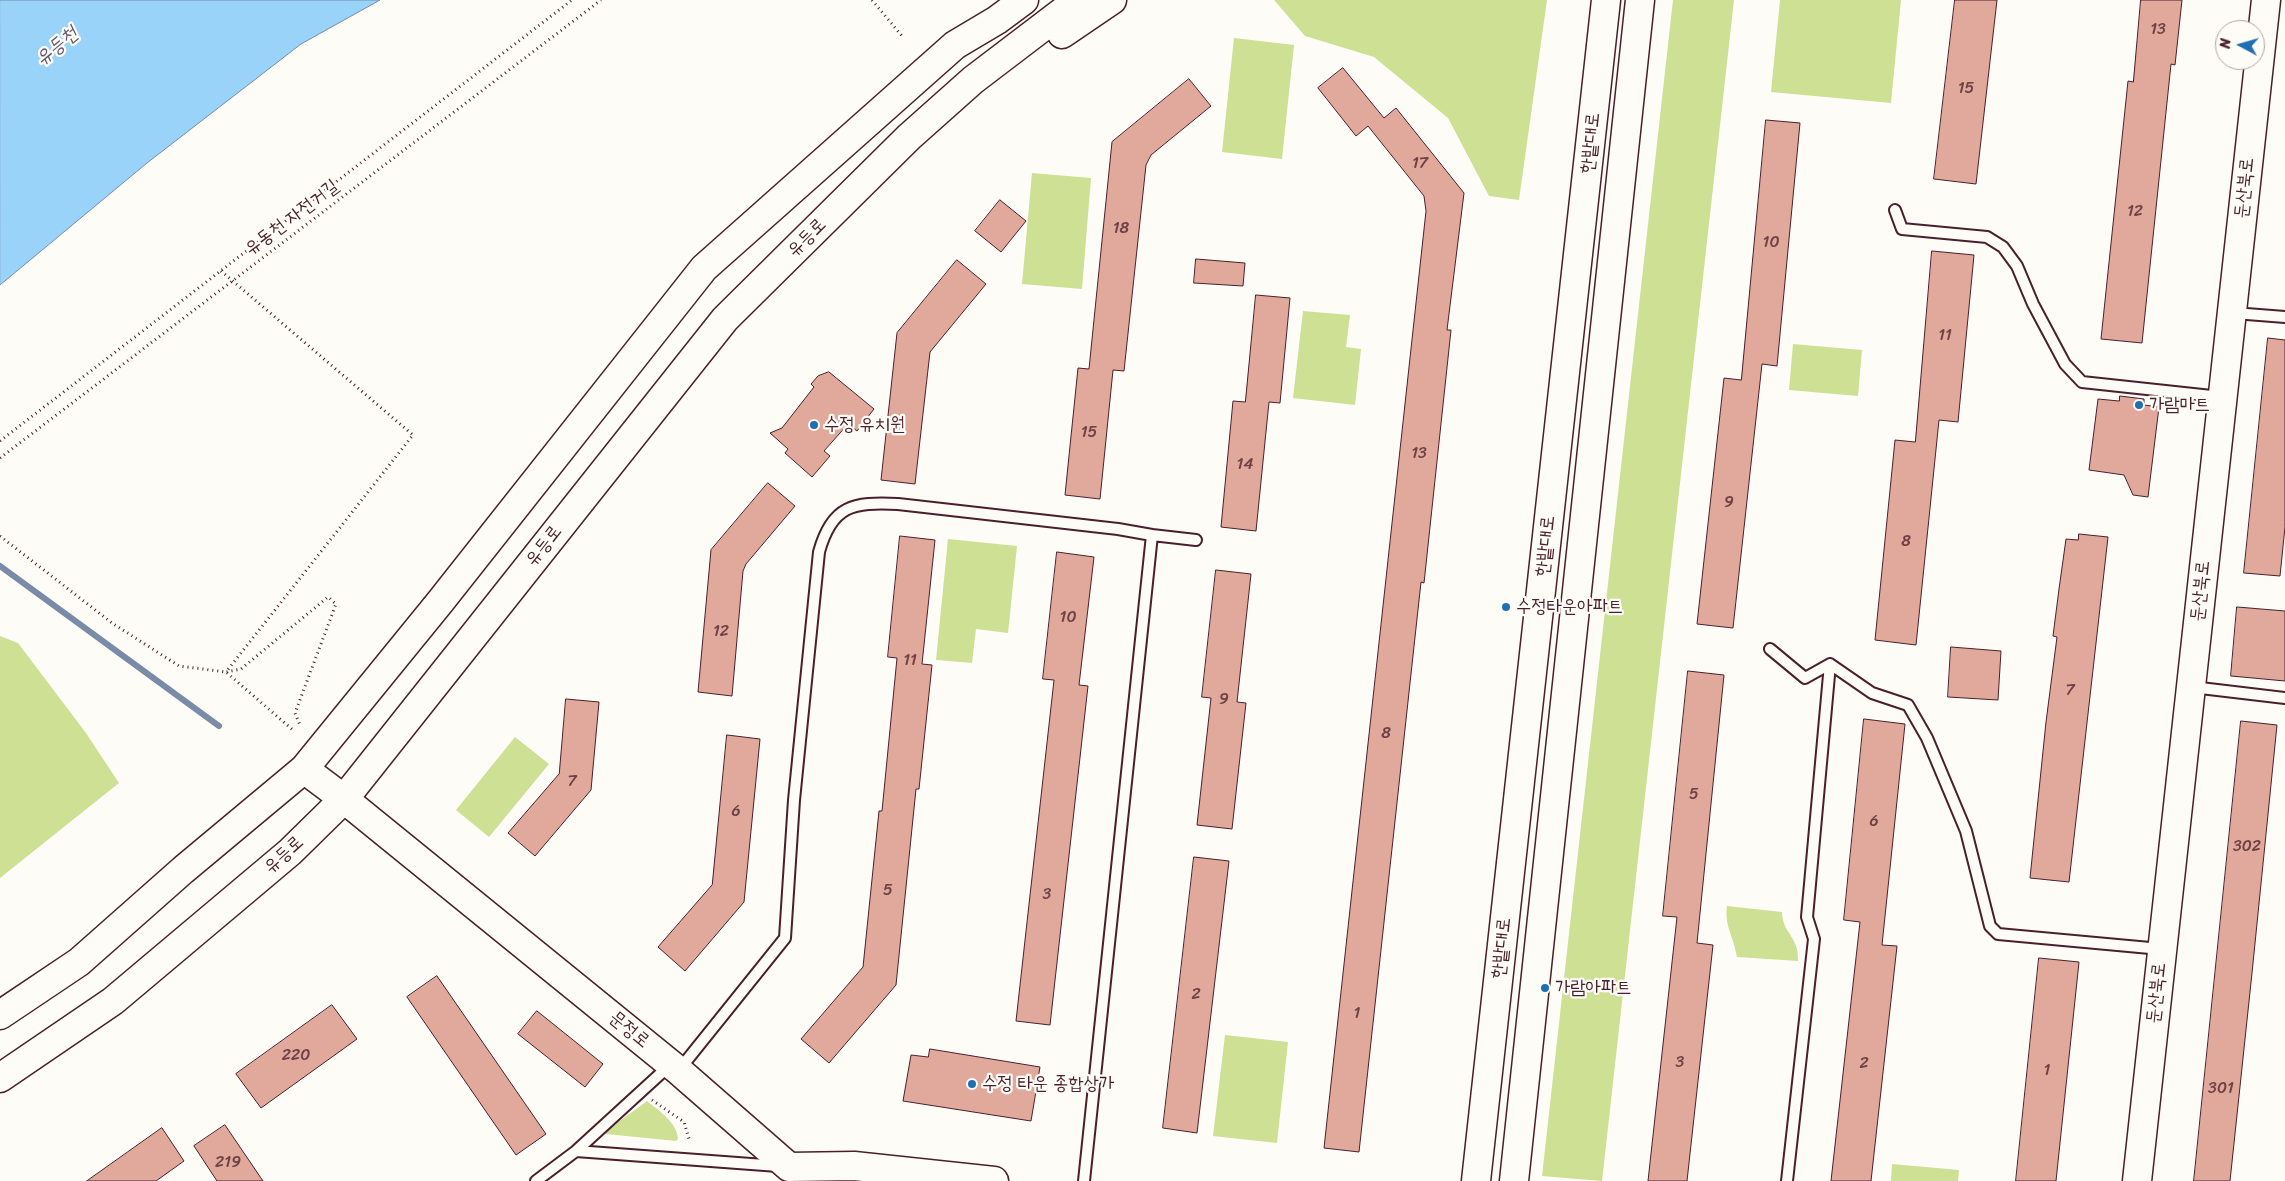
<!DOCTYPE html>
<html>
<head>
<meta charset="utf-8">
<style>
	body { margin:0 }
	#map { position:relative; width:2285px; height:1181px; overflow:hidden; background:#fdfcf7; font-family:Sriracha,sans-serif }
	canvas { display:block }
	.north { position:absolute; left:2215px; top:20px; width:50px; height:50px; box-sizing:border-box; background:#fdfcf7; border:1px solid #b5a4a5; border-radius:50%; rotate:276deg; font-size:14px; font-weight:700; line-height:20px; text-align:center; color:#4a1f2b }
	.north::after { content:''; display:block; margin:auto; width:18px; height:22px; background:#1f6fb2; clip-path:polygon(50% 0,100% 100%,50% 72%,0 100%) }
</style>
</head>
<body>
<div id="map">
<canvas width="2285" height="1181"></canvas>
<div class="north">N</div>
</div>
<script>
const g = document.querySelector('canvas').getContext('2d');
g.lineJoin = 'round';
function fillPath(path, color) { g.fillStyle = color; g.fill(path, 'evenodd'); }
function trace(path, color, width, dash) { g.strokeStyle = color; g.lineWidth = width; g.lineCap = dash ? 'butt' : 'round'; g.setLineDash(dash || []); g.stroke(path); }
function label(font, color, halo, rows, align = 'center') {
  g.font = font + ' Sriracha,"Poor Story",sans-serif'; g.lineWidth = 4.5; g.setLineDash([]); g.textBaseline = 'middle'; g.strokeStyle = halo; g.fillStyle = color; for (const [text, x, y, turn = 0] of rows) {
    g.save(); g.translate(x, y); g.rotate((+turn || 0) * Math.PI / 180); g.textAlign = isNaN(turn) ? turn : align; if (halo) g.strokeText(text, 0, 0); g.fillText(text, 0, 0); g.restore();
  }
}
const green = new Path2D(`
	M 1274,0 L 1547,0 L 1519,200 L 1489,196 L 1448,118 L 1374,57 L 1305,36 Z
	M 1673,0 L 1734,0 L 1602,1181 L 1542,1176 Z
	M 1780,0 L 1901,0 L 1891,103 L 1771,92 Z
	M 1234,38 L 1294,45 L 1282,159 L 1222,152 Z
	M 1032,173 L 1091,178 L 1082,289 L 1022,284 Z
	M 1303,311 L 1350,315 L 1346,347 L 1361,349 L 1355,405 L 1293,398 Z
	M 1793,344 L 1862,350 L 1858,396 L 1789,390 Z
	M 948,539 L 1017,546 L 1008,633 L 976,629 L 972,663 L 936,660 Z
	M 0,636 L 18,643 L 86,733 L 119,783 L 0,878 Z
	M 515,737 L 549,764 L 489,837 L 456,810 Z
	M 1727,906 L 1782,912 C 1782,933 1799,936 1798,961 L 1737,957 C 1734,938 1724,925 1727,906 Z
	M 1225,1035 L 1288,1042 L 1277,1143 L 1213,1136 Z
	M 647,1101 C 659,1111 677,1122 678,1139 L 676,1141 L 606,1134 L 606,1131 Z
	M 1892,1164 L 1959,1170 L 1958,1181 L 1891,1181 Z`);
const water = new Path2D(`
	M 0,0 L 380,0 L 301,44 L 147,163 L 0,285 Z`);
const stream = new Path2D(`
	M 0,566 L 219,726`);
const building = new Path2D(`
	M 1955,0 L 1997,0 L 1976,184 L 1934,179 Z
	M 2141,0 L 2182,0 L 2175,65 L 2171,64 L 2142,343 L 2101,339 L 2128,81 L 2133,82 Z
	M 1343,68 L 1384,118 L 1396,108 L 1464,193 L 1447,330 L 1451,330 L 1424,583 L 1421,582 L 1359,1152 L 1324,1148 L 1426,211 L 1424,196 L 1368,126 L 1356,136 L 1318,88 Z
	M 1189,79 L 1211,106 L 1151,155 L 1146,165 L 1124,371 L 1113,370 L 1100,499 L 1065,495 L 1078,368 L 1089,369 L 1112,142 Z
	M 1766,120 L 1800,123 L 1777,366 L 1762,364 L 1733,628 L 1697,624 L 1724,378 L 1741,380 Z
	M 1000,200 L 1026,221 L 1001,252 L 975,231 Z
	M 1932,251 L 1974,255 L 1958,422 L 1939,420 L 1916,645 L 1875,640 L 1895,440 L 1915,442 Z
	M 1196,259 L 1245,263 L 1243,286 L 1194,283 Z
	M 957,260 L 986,284 L 930,352 L 915,484 L 881,480 L 897,333 Z
	M 1256,295 L 1290,298 L 1280,403 L 1269,402 L 1256,531 L 1221,527 L 1233,401 L 1245,402 Z
	M 2268,338 L 2285,340 L 2285,527 L 2280,576 L 2244,573 Z
	M 829,372 L 874,409 L 857,431 L 848,424 L 824,451 L 830,456 L 812,477 L 785,453 L 788,449 L 770,433 L 782,428 L 814,387 L 811,384 L 818,376 Z
	M 2120,396 L 2144,399 L 2144,405 L 2159,407 L 2148,497 L 2133,495 L 2124,475 L 2089,470 L 2098,399 L 2119,401 Z
	M 768,483 L 795,506 L 746,564 L 743,571 L 732,696 L 698,692 L 711,550 Z
	M 2079,534 L 2108,537 L 2069,882 L 2030,878 L 2046,722 L 2057,637 L 2053,636 L 2059,589 L 2066,539 L 2078,540 Z
	M 900,536 L 935,540 L 922,664 L 932,665 L 919,789 L 916,789 L 896,985 L 829,1063 L 801,1039 L 863,967 L 879,811 L 882,811 L 897,658 L 888,657 Z
	M 1057,552 L 1094,557 L 1079,685 L 1088,686 L 1050,1025 L 1016,1021 L 1054,680 L 1043,679 Z
	M 1216,570 L 1251,574 L 1237,702 L 1246,703 L 1232,829 L 1197,825 L 1211,698 L 1202,697 Z
	M 2237,607 L 2285,611 L 2285,681 L 2231,676 Z
	M 1951,647 L 2001,651 L 1998,700 L 1948,697 Z
	M 1688,671 L 1724,675 L 1697,943 L 1713,945 L 1687,1181 L 1648,1181 L 1677,917 L 1663,916 Z
	M 566,699 L 599,702 L 591,790 L 535,856 L 508,833 L 559,774 Z
	M 1864,719 L 1905,724 L 1882,945 L 1897,946 L 1871,1181 L 1831,1181 L 1860,922 L 1844,920 Z
	M 2241,721 L 2277,725 L 2252,973 L 2230,1181 L 2194,1181 Z
	M 727,735 L 760,739 L 744,902 L 685,971 L 658,947 L 712,885 Z
	M 1194,857 L 1229,861 L 1197,1133 L 1163,1128 Z
	M 2039,958 L 2079,962 L 2056,1181 L 2016,1181 Z
	M 437,976 L 546,1134 L 516,1155 L 407,997 Z
	M 332,1005 L 357,1039 L 261,1108 L 236,1074 Z
	M 537,1011 L 603,1064 L 585,1087 L 518,1034 Z
	M 930,1049 L 1040,1067 L 1031,1121 L 903,1101 L 911,1055 L 928,1057 Z
	M 225,1125 L 263,1181 L 217,1181 L 194,1146 Z
	M 162,1128 L 184,1161 L 156,1181 L 87,1181 Z`);
const path = new Path2D(`
	M 872,0 L 902,36
	M 221,271 L 413,435 L 226,672 L 241,669 L 328,597 L 336,604 L 295,713 L 300,725
	M 0,441 L 572,0
	M 0,458 L 601,0
	M 0,536 L 112,623 L 179,666 L 226,672 L 294,731
	M 652,1100 L 684,1122 L 689,1139`);
const lane = new Path2D(`
	M 1895,210 L 1902,229 L 1987,237 L 2003,247 L 2017,266 L 2033,304 L 2065,364 L 2082,382 L 2221,397
	M 2234,313 L 2285,317
	M 1770,649 L 1805,678 L 1830,664 L 1872,693 L 1908,705 L 1927,738 L 1966,831 L 1990,926 L 1998,934 L 2161,949
	M 2192,687 L 2285,698
	M 679,1070 L 785,938 L 794,800 L 819,552 C 832,505 853,502 898,504 L 1118,529 L 1152,535
	M 576,1151 L 778,1166
	M 536,1181 L 576,1151 L 670,1065
	M 1084,1181 L 1152,535 L 1196,540
	M 1787,1181 L 1814,939 L 1807,917 L 1830,664`);
const secondary = new Path2D(`
	M 304,769 L 344,799 L 679,1071 L 789,1167 L 854,1166 L 994,1181
	M 2137,1181 L 2266,0`);
const primary = new Path2D(`
	M 1062,34 L 1112,0
	M 0,1015 L 79,962 L 183,870 L 304,769 L 440,602 L 704,268 L 955,45 L 997,20 L 1024,0
	M 0,1078 L 113,1001 L 290,852 L 344,799 L 725,319 L 909,137 L 973,80 L 1078,0
	M 1476,1181 L 1606,0
	M 1514,1181 L 1640,0`);
const markers = [
	[2139,405,5,"#1f6fb2"],
	[814,425,5,"#1f6fb2"],
	[1506,607,5,"#1f6fb2"],
	[1545,988,5,"#1f6fb2"],
	[972,1084,5,"#1f6fb2"]
];
const numberNames = [
	["13",2158,30],
	["15",1966,89],
	["17",1420,164],
	["12",2135,212],
	["18",1121,229],
	["10",1771,243],
	["11",1945,336],
	["15",1089,433],
	["13",1419,454],
	["14",1245,465],
	["9",1729,503],
	["8",1906,542],
	["10",1068,618],
	["12",721,632],
	["11",910,661],
	["7",2070,691],
	["9",1224,700],
	["8",1386,734],
	["7",572,782],
	["5",1694,795],
	["6",736,812],
	["6",1874,822],
	["302",2247,847],
	["5",888,891],
	["3",1047,895],
	["2",1196,995],
	["1",1357,1014],
	["220",296,1056],
	["3",1680,1063],
	["2",1864,1064],
	["1",2047,1071],
	["301",2221,1089],
	["219",228,1163]
];
const streetNames = [
	["한밭대로",1591,143,-84],
	["둔산북로",2245,188,-84],
	["유동천 자전거길",292,218,-37],
	["유등로",807,238,-45],
	["유등로",544,546,-52],
	["한밭대로",1546,546,-84],
	["둔산북로",2201,591,-84],
	["유등로",284,855,-42],
	["한밭대로",1502,948,-84],
	["둔산북로",2157,993,-84],
	["문정로",629,1030,39]
];
const poiNames = [
	["가람마트",2149,405],
	["수정 유치원",824,425],
	["수정타운아파트",1516,607],
	["가람아파트",1555,988],
	["수정 타운 종합상가",982,1084]
];
const waterNames = [
	["유등천",57,47,-40]
];
fillPath(green, '#cde094');
fillPath(water, '#99d3f9');
trace(water, '#798ba7', 1);
trace(stream, '#798ba7', 6);
fillPath(building, '#e1a99c');
trace(building, '#4a1f2b', 1);
trace(lane, '#4a1f2b', 14);
trace(secondary, '#4a1f2b', 31);
trace(primary, '#4a1f2b', 31);
trace(path, '#4a1f2b', 3, [1, 4]);
trace(lane, '#fdfcf7', 10);
trace(secondary, '#fdfcf7', 28);
trace(primary, '#fdfcf7', 28);
for (const [x, y, r, color] of markers) { const dot = new Path2D(); dot.arc(x, y, r, 0, 2 * Math.PI); g.fillStyle = color; g.fill(dot); trace(dot, '#fdfcf7', 2); }
label('16px', '#704247', null, numberNames);
label('19px', '#4a1f2b', '#fdfcf7', streetNames);
label('19px', '#4a1f2b', '#fdfcf7', poiNames, 'left');
label('italic 20px', '#625569', '#fdfcf7', waterNames);
</script>
</body>
</html>
